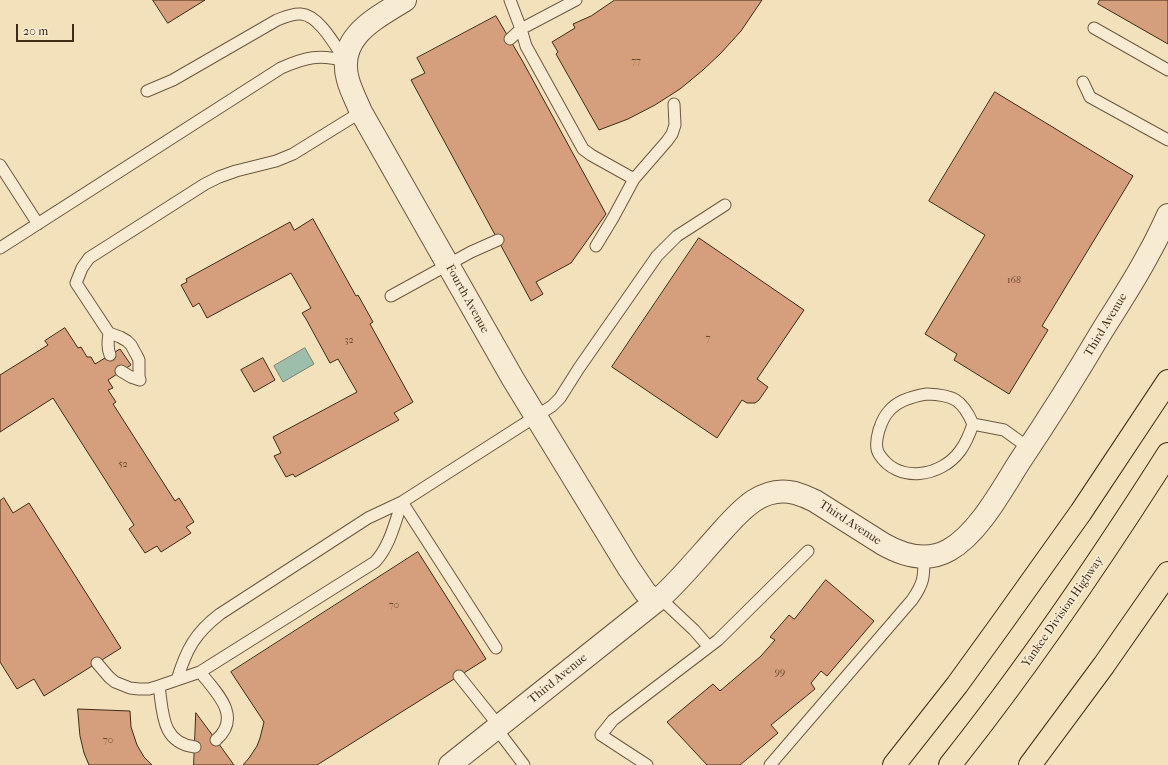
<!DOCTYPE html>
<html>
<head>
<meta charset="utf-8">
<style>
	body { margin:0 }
	#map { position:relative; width:1168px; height:765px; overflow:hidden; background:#f3e1bc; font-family:"IM FELL French Canon",serif }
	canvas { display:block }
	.scale { position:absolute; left:16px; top:24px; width:58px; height:18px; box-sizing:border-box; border:2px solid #3f2b16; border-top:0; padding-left:5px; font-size:12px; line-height:14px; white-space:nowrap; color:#3f2b16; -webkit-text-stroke:3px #f7ecd3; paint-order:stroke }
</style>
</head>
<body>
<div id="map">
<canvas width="1168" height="765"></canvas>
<div class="scale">20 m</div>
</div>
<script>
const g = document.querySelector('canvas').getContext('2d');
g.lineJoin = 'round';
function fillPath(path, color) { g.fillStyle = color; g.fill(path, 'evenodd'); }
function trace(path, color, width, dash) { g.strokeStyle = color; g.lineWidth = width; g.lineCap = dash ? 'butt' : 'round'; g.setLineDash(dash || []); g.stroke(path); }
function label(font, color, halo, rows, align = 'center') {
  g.font = font + ' "IM FELL French Canon",serif'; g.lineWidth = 3.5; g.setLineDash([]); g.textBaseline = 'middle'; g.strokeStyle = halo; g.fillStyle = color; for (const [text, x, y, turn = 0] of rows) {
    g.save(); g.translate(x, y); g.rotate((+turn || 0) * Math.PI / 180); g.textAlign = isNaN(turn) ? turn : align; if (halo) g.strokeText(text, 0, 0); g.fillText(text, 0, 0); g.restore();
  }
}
const water = new Path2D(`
	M 305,348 L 314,364 L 283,382 L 274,366 Z`);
const building = new Path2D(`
	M 153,0 L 205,0 L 168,23 Z
	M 615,0 L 762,0 L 741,31 L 721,53 L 703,70 L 680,89 L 655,105 L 628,119 L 599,130 L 556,54 L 558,52 L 552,42 L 575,28 L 573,24 L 591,16 Z
	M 1100,0 L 1168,0 L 1168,44 L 1098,4 Z
	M 496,16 L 523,62 L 606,214 L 571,263 L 536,282 L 543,294 L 531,301 L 411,80 L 425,73 L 417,58 Z
	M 995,92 L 1133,176 L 1042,326 L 1048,330 L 1009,394 L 954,360 L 957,354 L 925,334 L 985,235 L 929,201 Z
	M 313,219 L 356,296 L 358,295 L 373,322 L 370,324 L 413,402 L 394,413 L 399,420 L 295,477 L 293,474 L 286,477 L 274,456 L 281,453 L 273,437 L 357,392 L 338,359 L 330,363 L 306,319 L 302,313 L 311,308 L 291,273 L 207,318 L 199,303 L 193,307 L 181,285 L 187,282 L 186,279 L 290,222 L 294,230 Z
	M 699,238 L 804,310 L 757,379 L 768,387 L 759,400 L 755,403 L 747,403 L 742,400 L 717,438 L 612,367 Z
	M 65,328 L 78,348 L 81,347 L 87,357 L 91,357 L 95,364 L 120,349 L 131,365 L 108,380 L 113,388 L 108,390 L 116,402 L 113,404 L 175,501 L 179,498 L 194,522 L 186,527 L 191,533 L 161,552 L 157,546 L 145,553 L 129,529 L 134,525 L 53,398 L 0,432 L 0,375 L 48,345 L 45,341 Z
	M 263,358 L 275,380 L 254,392 L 241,370 Z
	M 4,498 L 13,513 L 29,503 L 121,648 L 44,696 L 34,679 L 17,689 L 0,662 L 0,501 Z
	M 418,552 L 486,659 L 317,765 L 243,765 L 249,758 L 257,746 L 260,738 L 264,722 L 231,672 Z
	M 826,580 L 874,621 L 827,676 L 821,671 L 811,683 L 815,689 L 771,725 L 778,733 L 740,765 L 707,765 L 667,722 L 713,684 L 720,691 L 761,656 L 775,640 L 770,637 L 789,615 L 794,619 Z
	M 78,709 L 130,711 L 131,727 L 137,745 L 144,757 L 152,765 L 89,765 L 84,753 L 80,736 Z
	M 196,713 L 216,740 L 234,765 L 194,765 Z`);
const lane = new Path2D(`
	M 510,0 L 521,29 L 576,0
	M 1094,28 L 1168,70
	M 510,39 L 521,29 L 526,46 L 583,149 L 591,155 L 634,179
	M 1083,82 L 1090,97 L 1168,140
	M 147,91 L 173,80 L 277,20 C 285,17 293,13 301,14 C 319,15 336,47 345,60
	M 0,165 L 38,224
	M 596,246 L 613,218 L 634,179 L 667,141 L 672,134 L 675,125 L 674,104
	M 0,248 L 281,68 C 306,57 319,54 346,61
	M 391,296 L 471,252 L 498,240
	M 109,333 C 108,341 107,348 110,355
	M 121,371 L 131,377 L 140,380
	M 140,380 L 139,376 L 139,360 L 137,356 L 131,345 L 127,341 L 120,337 L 109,333 L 76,283 L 82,268 L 89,258 L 205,184 L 219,177 L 236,171 L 276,161 L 293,154 L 361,112
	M 927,394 C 953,395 962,399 973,424 C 970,433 966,443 960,451 C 941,477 898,484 879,454 C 875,448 877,437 879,430 C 881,424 884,416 889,411 C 898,400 914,396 927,394 Z
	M 973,424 L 1004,430 L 1029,448
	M 402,502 L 496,648
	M 660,598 L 694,630 L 709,647
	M 97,663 L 109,677 L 115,682 L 130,688 L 139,689 L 149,689 L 159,686 L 200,672 L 375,562 C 390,546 395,522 402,502
	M 200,672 C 216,692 243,717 216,740
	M 459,676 L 499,726
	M 177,680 C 186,650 195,633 220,614 L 368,518 L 402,502 L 552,406 L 560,398 L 579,368 L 657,256 L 677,236 L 725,205
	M 159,686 C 163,712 161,743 195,747
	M 496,728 L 524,765
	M 647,765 L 601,735 L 613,720 L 718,640 L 808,551
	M 770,765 L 912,600 C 924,583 924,577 924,557`);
const street = new Path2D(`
	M 405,0 C 375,19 336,37 348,80 C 351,91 357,102 361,112 L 513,379 L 628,567 L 645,592 L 655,602
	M 450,765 L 660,598 C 680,580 697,559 715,539 C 736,516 759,484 795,493 C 802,495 809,498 815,501 L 883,544 C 904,556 928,562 949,550 C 979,533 1002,489 1020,461 C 1049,418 1076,375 1102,331 C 1118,305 1135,280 1149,253 C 1156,241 1162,228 1168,215`);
const highway = new Path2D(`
	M 894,765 L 957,685 L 999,627 L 1081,512 L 1168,381
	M 950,765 C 1029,666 1100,561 1168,454
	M 1030,765 L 1104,665 L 1168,573`);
const numberNames = [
	["77",636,62],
	["168",1014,281],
	["7",708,339],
	["32",349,341],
	["52",123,465],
	["70",394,606],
	["99",780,673],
	["70",108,741]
];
const streetNames = [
	["Fourth Avenue",467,299,61],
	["Third Avenue",1106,325,-59],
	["Third Avenue",850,523,33],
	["Yankee Division Highway",1063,612,-55],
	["Third Avenue",558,679,-39]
];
fillPath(water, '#9dbeab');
trace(water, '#77836f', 1);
fillPath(building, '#d59e7c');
trace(building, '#3f2b16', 1);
trace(lane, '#6c5840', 13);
trace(street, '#6c5840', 24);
trace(highway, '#3f2b16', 24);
trace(lane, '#f7ecd3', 11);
trace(street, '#f7ecd3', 22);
trace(highway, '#f3e1bc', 22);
label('10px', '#644830', null, numberNames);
label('12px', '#3f2b16', '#f7ecd3', streetNames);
</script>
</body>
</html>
